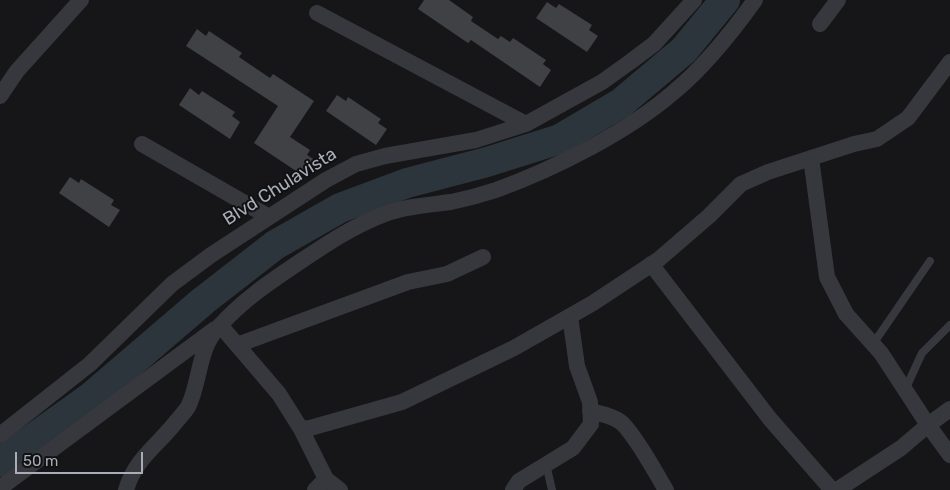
<!DOCTYPE html>
<html>
<head>
<meta charset="utf-8">
<style>
	body { margin:0 }
	#map { position:relative; width:950px; height:490px; overflow:hidden; background:#161618; font-family:Rubik,sans-serif }
	canvas { display:block }
	.scale { position:absolute; left:15px; top:452px; width:128px; height:22px; box-sizing:border-box; border:2px solid #a8adb8; border-top:0; padding-left:6px; font-size:15px; line-height:18px; white-space:nowrap; color:#a8adb8; -webkit-text-stroke:4px #111113; paint-order:stroke }
</style>
</head>
<body>
<div id="map">
<canvas width="950" height="490"></canvas>
<div class="scale">50 m</div>
</div>
<script>
const g = document.querySelector('canvas').getContext('2d');
g.lineJoin = 'round';
function trace(path, color, width, dash) { g.strokeStyle = color; g.lineWidth = width; g.lineCap = dash ? 'butt' : 'round'; g.setLineDash(dash || []); g.stroke(path); }
function fillPath(path, color) { g.fillStyle = color; g.fill(path, 'evenodd'); }
function label(font, color, halo, rows, align = 'center') {
  g.font = font + ' Rubik,sans-serif'; g.lineWidth = 4; g.setLineDash([]); g.textBaseline = 'middle'; g.strokeStyle = halo; g.fillStyle = color; for (const [text, x, y, turn = 0] of rows) {
    g.save(); g.translate(x, y); g.rotate((+turn || 0) * Math.PI / 180); g.textAlign = isNaN(turn) ? turn : align; if (halo) g.strokeText(text, 0, 0); g.fillText(text, 0, 0); g.restore();
  }
}
const river = new Path2D(`
	M 0,462 L 91,397 L 203,301 L 275,245 L 340,208 L 407,183 L 487,162 L 560,139 L 621,103 L 684,50 L 725,0`);
const building = new Path2D(`
	M 424,0 L 449,0 L 473,17 L 471,21 L 498,39 L 501,36 L 510,42 L 513,38 L 546,60 L 543,64 L 551,70 L 540,87 L 471,40 L 468,43 L 418,9 Z
	M 547,2 L 556,8 L 559,4 L 592,25 L 589,30 L 598,36 L 587,52 L 536,18 Z
	M 197,29 L 206,36 L 209,31 L 242,53 L 239,57 L 270,78 L 273,74 L 314,101 L 290,137 L 310,150 L 307,155 L 315,160 L 305,177 L 254,143 L 278,106 L 186,46 Z
	M 190,88 L 199,95 L 202,91 L 235,112 L 232,116 L 240,122 L 230,139 L 179,105 Z
	M 337,95 L 346,101 L 348,97 L 381,119 L 378,123 L 387,129 L 376,145 L 326,111 Z
	M 70,177 L 79,183 L 81,179 L 114,200 L 111,205 L 120,210 L 109,227 L 59,193 Z`);
const service = new Path2D(`
	M 873,344 L 930,261
	M 905,390 L 922,353 L 950,325
	M 546,464 L 552,490`);
const minor = new Path2D(`
	M 317,13 L 526,124
	M 820,24 L 838,0
	M 0,96 L 17,71 L 81,0
	M 142,144 L 269,217
	M 811,158 L 827,277 L 846,314 L 881,353 L 928,425 L 950,455
	M 651,264 L 770,419 L 832,490
	M 220,325 L 279,394 L 301,429 L 326,479 L 340,490
	M 237,345 L 408,282 L 447,274 L 483,257
	M 590,411 C 601,414 615,416 623,424 C 639,441 654,470 666,490
	M 301,429 L 310,428 L 402,402 L 514,348 L 593,303 L 658,260 L 709,216 L 741,184 L 768,172 L 854,144 L 877,139 L 908,118 L 950,62
	M 0,435 L 90,364 L 172,284 L 211,255 L 326,180 L 356,164 L 385,156 L 476,140 L 526,124 L 602,82 L 630,62 L 654,44 L 694,0
	M 0,488 L 215,329
	M 126,490 C 135,459 156,447 175,423 C 179,418 184,413 188,407 C 200,383 198,350 217,329 C 241,301 271,281 301,261 C 328,243 355,225 385,214 C 406,206 429,205 451,202 C 466,199 481,195 496,190 C 554,169 628,132 675,91 C 705,66 732,32 755,0
	M 315,490 L 326,479
	M 513,490 L 519,481 L 573,448 L 591,424 L 590,402 L 577,366 L 570,316
	M 837,490 L 901,448 L 928,425 L 950,409`);
const streetNames = [
	["Blvd Chulavista",280,187,-32]
];
trace(river, '#2c353c', 30);
fillPath(building, '#404145');
trace(service, '#37383d', 8);
trace(minor, '#37383d', 16);
label('18px', '#a8adb8', '#111113', streetNames);
</script>
</body>
</html>
